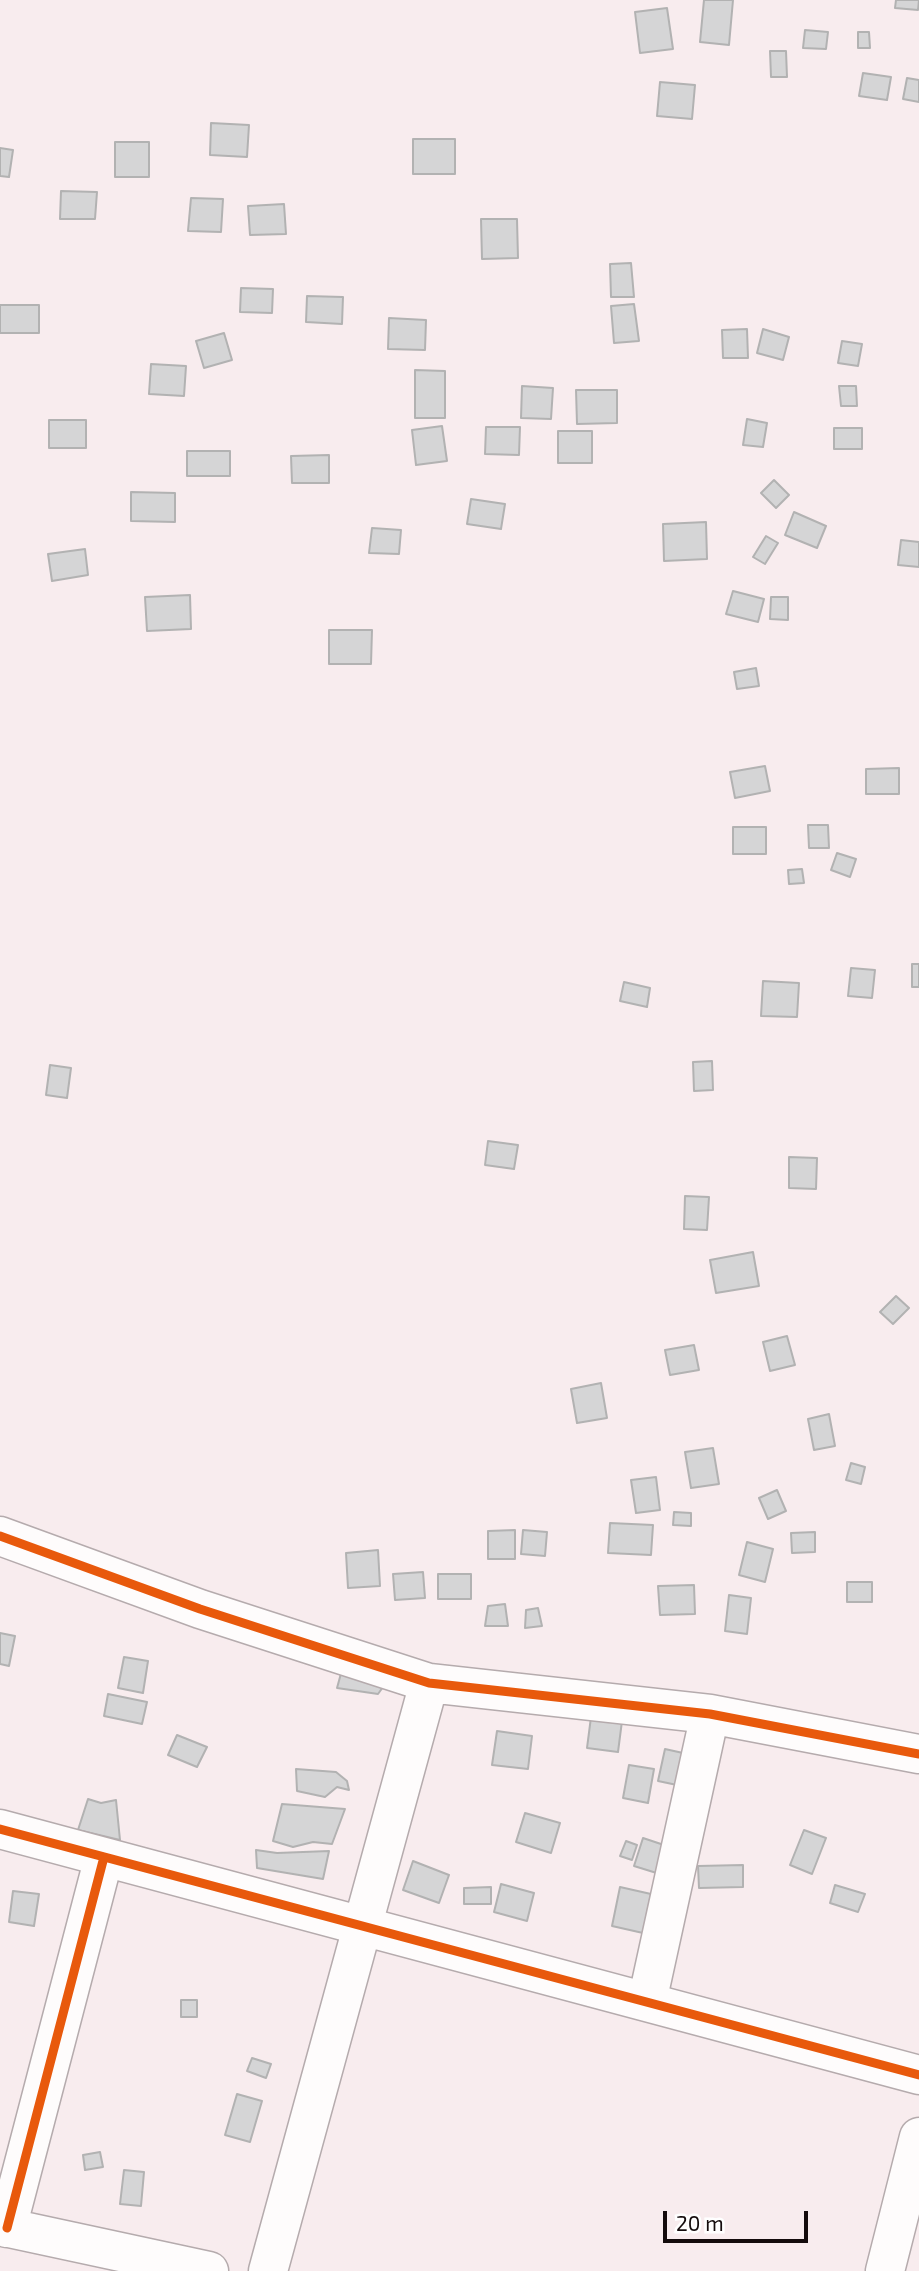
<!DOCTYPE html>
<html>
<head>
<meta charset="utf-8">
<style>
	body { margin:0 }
	#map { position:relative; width:919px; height:2271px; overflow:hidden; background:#f8ecee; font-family:"Exo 2",sans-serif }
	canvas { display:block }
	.scale { position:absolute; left:663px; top:2211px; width:145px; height:32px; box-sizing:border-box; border:4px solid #140b0c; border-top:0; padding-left:9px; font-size:21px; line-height:24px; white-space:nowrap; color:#140b0c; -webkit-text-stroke:5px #fff; paint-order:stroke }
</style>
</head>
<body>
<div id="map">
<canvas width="919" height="2271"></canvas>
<div class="scale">20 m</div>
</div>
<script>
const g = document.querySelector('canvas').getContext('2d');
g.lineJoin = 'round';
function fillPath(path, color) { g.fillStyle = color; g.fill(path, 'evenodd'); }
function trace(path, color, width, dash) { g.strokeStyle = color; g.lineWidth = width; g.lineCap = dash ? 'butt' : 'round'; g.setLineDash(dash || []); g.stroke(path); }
const building = new Path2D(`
	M 704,0 L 733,0 L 729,45 L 700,42 Z
	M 896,0 L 919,0 L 918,10 L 895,8 Z
	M 667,8 L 673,49 L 640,53 L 635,12 Z
	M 805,30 L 828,32 L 826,49 L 803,48 Z
	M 858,32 L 869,32 L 870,48 L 858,48 Z
	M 770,51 L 786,51 L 787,77 L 771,77 Z
	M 863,73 L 891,77 L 887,100 L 859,96 Z
	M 907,78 L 919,80 L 919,102 L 903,99 Z
	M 660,82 L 695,85 L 692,119 L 657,116 Z
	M 211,123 L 249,125 L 247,157 L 210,155 Z
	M 413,139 L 455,139 L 455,174 L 413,174 Z
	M 115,142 L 149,142 L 149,177 L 115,177 Z
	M 0,148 L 13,150 L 9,177 L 0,176 Z
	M 61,191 L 97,192 L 95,219 L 60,219 Z
	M 191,198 L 223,199 L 221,232 L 188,231 Z
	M 284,204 L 286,234 L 250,235 L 248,206 Z
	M 481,219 L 517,219 L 518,258 L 482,259 Z
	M 631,263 L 634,297 L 611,297 L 610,264 Z
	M 241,288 L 273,289 L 272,313 L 240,312 Z
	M 307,296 L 343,297 L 342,324 L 306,322 Z
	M 634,304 L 639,341 L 614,343 L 611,306 Z
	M 0,305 L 39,305 L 39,333 L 0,333 Z
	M 389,318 L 426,320 L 425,350 L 388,349 Z
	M 747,329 L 748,358 L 723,358 L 722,330 Z
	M 763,329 L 789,337 L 783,360 L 757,353 Z
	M 224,333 L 232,360 L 204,368 L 196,341 Z
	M 842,341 L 862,344 L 858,366 L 838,363 Z
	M 151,364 L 186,366 L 184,396 L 149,394 Z
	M 415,370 L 445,371 L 445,418 L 415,418 Z
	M 522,386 L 553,388 L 551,419 L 521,418 Z
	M 839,386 L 856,386 L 857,406 L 841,406 Z
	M 576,390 L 617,390 L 617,423 L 577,424 Z
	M 747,419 L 767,423 L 763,447 L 743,445 Z
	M 49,420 L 86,420 L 86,448 L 49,448 Z
	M 442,426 L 447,461 L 416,465 L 412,430 Z
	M 486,427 L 520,427 L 519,455 L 485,454 Z
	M 834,428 L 862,428 L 862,449 L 834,449 Z
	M 558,431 L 592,431 L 592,463 L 558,463 Z
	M 187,451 L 230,451 L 230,476 L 187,476 Z
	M 329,455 L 329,483 L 292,483 L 291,456 Z
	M 774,480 L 789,495 L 776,508 L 761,493 Z
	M 131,492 L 175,493 L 175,522 L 131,521 Z
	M 471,499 L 505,504 L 501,529 L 467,524 Z
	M 794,512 L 826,526 L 817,548 L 785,535 Z
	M 706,522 L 707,559 L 664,561 L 663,524 Z
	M 372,528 L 401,530 L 399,554 L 369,553 Z
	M 766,536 L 778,543 L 765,564 L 753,557 Z
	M 901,540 L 919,542 L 919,567 L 898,565 Z
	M 85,549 L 88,575 L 52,581 L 48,554 Z
	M 733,591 L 764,599 L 758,622 L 726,614 Z
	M 190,595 L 191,629 L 147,631 L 145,597 Z
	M 771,597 L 788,597 L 788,620 L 770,619 Z
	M 329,630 L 372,630 L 371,664 L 329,664 Z
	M 756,668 L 759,686 L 737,689 L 734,672 Z
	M 765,766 L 770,791 L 735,798 L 730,772 Z
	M 899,768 L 899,794 L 866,794 L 866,769 Z
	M 808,825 L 828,825 L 829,848 L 809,848 Z
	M 733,827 L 766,827 L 766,854 L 733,854 Z
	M 837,853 L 856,859 L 850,877 L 831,870 Z
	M 802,869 L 804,883 L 789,884 L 788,870 Z
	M 912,964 L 919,964 L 919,987 L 912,987 Z
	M 851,968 L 875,970 L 872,998 L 848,996 Z
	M 763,981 L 799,983 L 797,1017 L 761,1016 Z
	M 624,982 L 650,988 L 647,1007 L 620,1001 Z
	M 712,1061 L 713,1090 L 694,1091 L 693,1062 Z
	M 50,1065 L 71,1068 L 67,1098 L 46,1095 Z
	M 488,1141 L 518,1145 L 514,1169 L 485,1165 Z
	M 789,1157 L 817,1158 L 816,1189 L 789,1188 Z
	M 685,1196 L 709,1197 L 707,1230 L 684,1229 Z
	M 753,1252 L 759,1286 L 716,1293 L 710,1260 Z
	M 896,1296 L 909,1308 L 893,1324 L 880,1312 Z
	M 787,1336 L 795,1365 L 770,1371 L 763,1342 Z
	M 694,1345 L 699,1370 L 670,1375 L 665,1350 Z
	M 601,1383 L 607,1418 L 577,1423 L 571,1389 Z
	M 829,1414 L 835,1446 L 814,1450 L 808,1419 Z
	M 713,1448 L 719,1484 L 691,1488 L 685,1452 Z
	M 851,1463 L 865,1467 L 861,1484 L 846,1480 Z
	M 656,1477 L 660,1510 L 636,1513 L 631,1480 Z
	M 777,1490 L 786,1511 L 768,1519 L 759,1498 Z
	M 674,1512 L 691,1513 L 691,1526 L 673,1525 Z
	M 610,1523 L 653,1525 L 651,1555 L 608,1553 Z
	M 515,1530 L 515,1559 L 488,1559 L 488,1531 Z
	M 523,1530 L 547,1532 L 545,1556 L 521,1554 Z
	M 815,1532 L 815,1552 L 792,1553 L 791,1533 Z
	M 747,1542 L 773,1549 L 765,1582 L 739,1575 Z
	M 378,1550 L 380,1586 L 348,1588 L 346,1553 Z
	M 423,1572 L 425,1598 L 395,1600 L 393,1574 Z
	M 438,1574 L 471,1574 L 471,1599 L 438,1599 Z
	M 847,1582 L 872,1582 L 872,1602 L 847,1602 Z
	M 694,1585 L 695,1614 L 660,1615 L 658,1586 Z
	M 729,1595 L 751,1598 L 747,1634 L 725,1631 Z
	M 505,1604 L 508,1626 L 485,1626 L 488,1606 Z
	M 538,1608 L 542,1626 L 525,1628 L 526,1610 Z
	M 0,1633 L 15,1636 L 9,1666 L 0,1664 Z
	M 124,1657 L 148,1661 L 143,1693 L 118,1688 Z
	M 343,1666 L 388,1680 L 378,1694 L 337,1688 Z
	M 108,1694 L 147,1702 L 142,1724 L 104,1716 Z
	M 591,1717 L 622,1721 L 618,1752 L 587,1748 Z
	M 497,1731 L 532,1736 L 528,1769 L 492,1765 Z
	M 177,1735 L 207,1747 L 197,1767 L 168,1755 Z
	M 665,1749 L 683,1753 L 677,1785 L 658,1781 Z
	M 629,1765 L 654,1769 L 648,1803 L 623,1798 Z
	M 296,1769 L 336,1772 L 347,1781 L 349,1790 L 337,1787 L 325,1797 L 297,1791 Z
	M 88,1799 L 101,1803 L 116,1800 L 120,1840 L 78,1830 Z
	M 282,1804 L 345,1809 L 332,1844 L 313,1842 L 293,1847 L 273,1841 Z
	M 525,1813 L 560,1823 L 551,1853 L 516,1842 Z
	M 804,1830 L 826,1838 L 812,1874 L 790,1865 Z
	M 643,1838 L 670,1847 L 663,1875 L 634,1866 Z
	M 626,1841 L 637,1845 L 632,1860 L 620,1856 Z
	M 256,1850 L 277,1853 L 329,1851 L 323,1879 L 257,1868 Z
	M 413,1861 L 449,1875 L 439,1903 L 403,1890 Z
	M 743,1865 L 743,1887 L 699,1888 L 698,1866 Z
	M 501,1884 L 534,1893 L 527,1921 L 494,1912 Z
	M 835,1885 L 865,1894 L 858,1912 L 830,1903 Z
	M 491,1887 L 491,1904 L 464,1904 L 464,1888 Z
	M 620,1887 L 651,1894 L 643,1933 L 612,1926 Z
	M 13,1891 L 39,1894 L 34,1926 L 9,1922 Z
	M 181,2000 L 197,2000 L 197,2017 L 181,2017 Z
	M 252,2058 L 271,2064 L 266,2078 L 247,2071 Z
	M 237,2094 L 262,2101 L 250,2142 L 225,2135 Z
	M 100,2152 L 103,2167 L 85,2170 L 83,2155 Z
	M 124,2170 L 144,2172 L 141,2206 L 120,2204 Z`);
const street = new Path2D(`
	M 0,1536 L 200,1609 L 429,1683 L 710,1714 L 919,1754
	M 0,1829 L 919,2075
	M 647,2002 L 710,1714
	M 0,2226 L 209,2271
	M 7,2228 L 104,1857
	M 268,2271 L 429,1683
	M 885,2271 L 919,2137`);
const cycleway = new Path2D(`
	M 0,1536 L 200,1609 L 429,1683 L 710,1714 L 919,1754
	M 0,1829 L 919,2075
	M 7,2228 L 104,1857`);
fillPath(building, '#d5d5d6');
trace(building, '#b2b2b2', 2);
trace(street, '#b5abad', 41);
trace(street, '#fefcfc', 38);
trace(cycleway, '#e8590c', 9);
</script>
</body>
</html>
